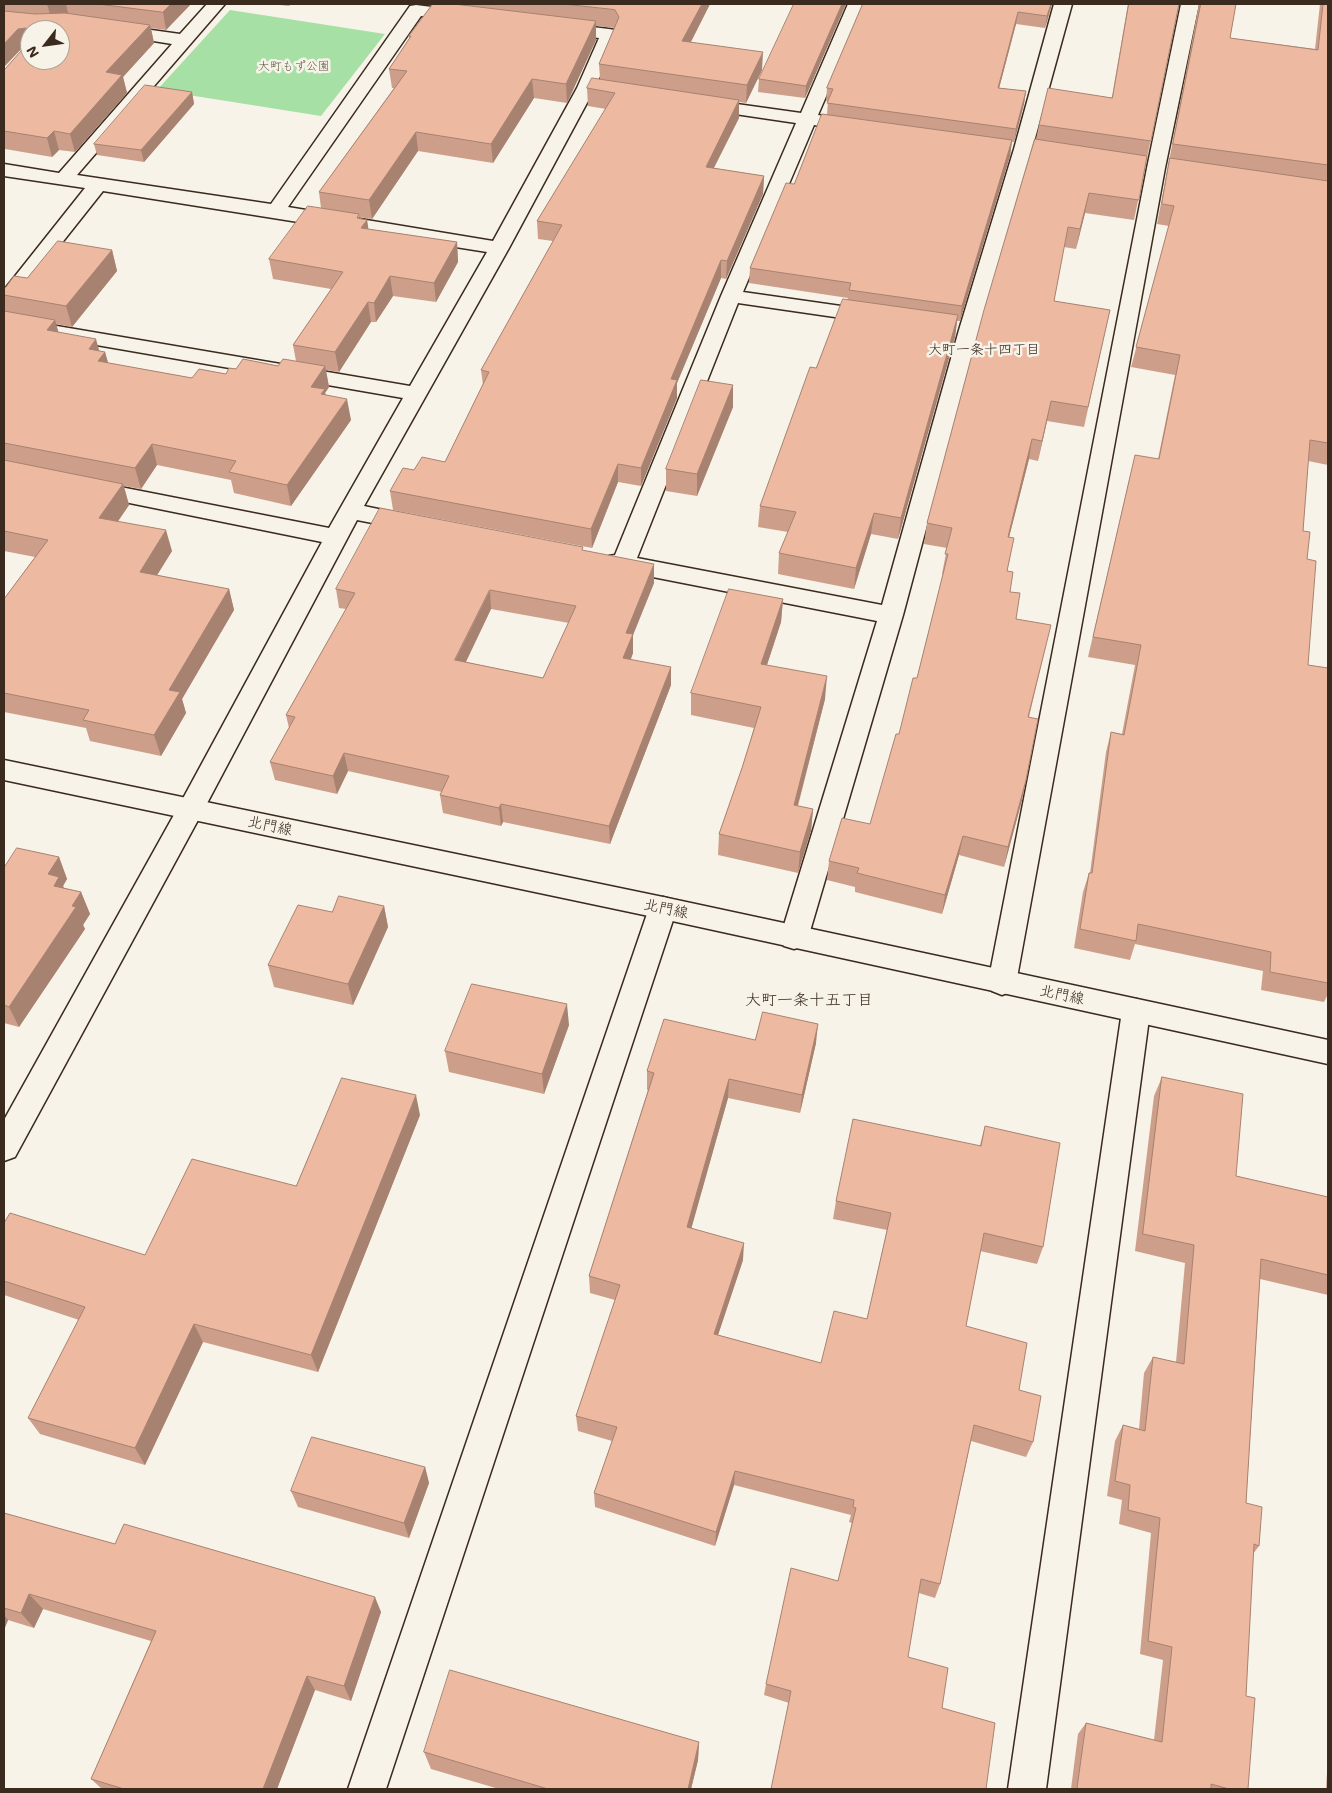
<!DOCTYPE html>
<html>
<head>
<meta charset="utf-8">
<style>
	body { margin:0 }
	#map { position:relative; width:1332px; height:1793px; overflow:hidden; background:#f7f3e8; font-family:Mali,sans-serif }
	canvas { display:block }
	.frame { position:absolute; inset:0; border:5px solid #3b2a1e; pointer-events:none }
	.north { position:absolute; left:20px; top:20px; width:50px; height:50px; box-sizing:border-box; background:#f7f3e8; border:1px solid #aca397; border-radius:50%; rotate:240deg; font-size:14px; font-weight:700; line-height:20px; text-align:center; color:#3b2a1e }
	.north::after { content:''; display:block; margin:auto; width:18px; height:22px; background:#3b2a1e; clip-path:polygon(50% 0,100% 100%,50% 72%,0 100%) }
</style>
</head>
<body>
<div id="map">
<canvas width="1332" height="1793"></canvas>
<div class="frame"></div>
<div class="north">N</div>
</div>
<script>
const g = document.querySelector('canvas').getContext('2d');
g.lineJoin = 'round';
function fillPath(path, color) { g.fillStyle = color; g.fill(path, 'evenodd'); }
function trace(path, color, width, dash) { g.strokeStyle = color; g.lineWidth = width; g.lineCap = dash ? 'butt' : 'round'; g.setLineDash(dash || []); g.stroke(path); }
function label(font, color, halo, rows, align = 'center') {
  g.font = font + ' Mali,"Klee One",sans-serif'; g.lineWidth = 5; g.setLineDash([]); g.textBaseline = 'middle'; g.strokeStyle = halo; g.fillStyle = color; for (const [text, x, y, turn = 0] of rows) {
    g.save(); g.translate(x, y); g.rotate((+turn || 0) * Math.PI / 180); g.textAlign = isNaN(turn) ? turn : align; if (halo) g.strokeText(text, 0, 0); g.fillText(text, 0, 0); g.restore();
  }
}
const green = new Path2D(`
	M 230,10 L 385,34 L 321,116 L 157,90 Z`);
const minor = new Path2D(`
	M 207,4 L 225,4 L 77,175 L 271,204 L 410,6 L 416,5 L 464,11 L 470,12 L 473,16 L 470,20 L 464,21 L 421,16 L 288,207 L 493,241 L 577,88 L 599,38 L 559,33 L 553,32 L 550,28 L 553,24 L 559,23 L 609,29 L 615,30 L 618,34 L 595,88 L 509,248 L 364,506 L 421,518 L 425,523 L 421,528 L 413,531 L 357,520 L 204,809 L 15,1157 L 4,1161 L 4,1120 L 180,804 L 322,542 L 90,495 L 82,493 L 79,488 L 82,483 L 90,481 L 329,528 L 403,398 L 4,329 L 4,317 L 410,386 L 487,252 L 103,191 L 11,307 L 4,309 L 4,290 L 85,188 L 4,176 L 4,164 L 59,173 L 172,44 L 110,34 L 107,30 L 110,26 L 116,25 L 180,34 Z
	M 848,4 L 866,4 L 818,115 L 864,122 L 866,126 L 864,130 L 857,132 L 814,125 L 743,292 L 876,311 L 883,313 L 886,317 L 883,321 L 876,323 L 738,303 L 637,558 L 882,605 L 959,330 L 1014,149 L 1054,4 L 1072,4 L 1032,149 L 979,330 L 903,615 L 808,938 L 804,946 L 794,949 L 784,946 L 780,938 L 877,621 L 617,570 L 609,568 L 605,562 L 609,556 L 615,555 L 721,296 L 796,123 L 701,109 L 695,108 L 692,104 L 695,100 L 701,99 L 801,113 Z
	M 1181,4 L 1199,4 L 1165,168 L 1016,983 L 1012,991 L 1002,995 L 992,991 L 988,983 L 1147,168 Z
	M 663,897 L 673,900 L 677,908 L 386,1789 L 348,1789 L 649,908 L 653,900 Z
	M 1136,999 L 1146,1003 L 1150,1011 L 1046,1789 L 1008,1789 L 1122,1011 L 1126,1003 Z`);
const tertiary = new Path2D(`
	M 4,760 L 663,897 L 1328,1040 L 1328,1064 L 663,919 L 4,780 Z`);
const wall = new Path2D(`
	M 4,4 L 191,4 L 166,30 L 151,28 L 154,43 L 123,77 L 127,93 L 75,152 L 59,150 L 52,157 L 5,149 L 4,151 L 4,69 L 5,69 L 26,46 L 23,47 L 4,67 Z
	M 271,4 L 291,4 L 289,6 Z
	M 433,4 L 710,4 L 691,42 L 762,70 L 746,103 L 739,102 L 739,118 L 714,168 L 764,176 L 763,194 L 726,279 L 721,278 L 677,383 L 677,398 L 641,486 L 618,482 L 592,548 L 393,510 L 390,491 L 414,470 L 445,462 L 483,385 L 481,370 L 553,241 L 538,239 L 537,221 L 606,109 L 588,106 L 587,88 L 600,79 L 599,64 L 615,28 L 596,26 L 596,40 L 567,103 L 534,98 L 493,163 L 418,151 L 372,219 L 359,217 L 359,218 L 367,220 L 368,229 L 457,242 L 458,262 L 436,302 L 393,296 L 376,322 L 371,322 L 339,372 L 326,370 L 329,387 L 325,393 L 326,395 L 351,420 L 291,506 L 234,493 L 231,480 L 157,465 L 141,489 L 124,486 L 129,505 L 118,521 L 172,551 L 157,575 L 229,589 L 234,610 L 182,699 L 186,713 L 161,756 L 90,741 L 86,728 L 4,712 L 4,599 L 35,557 L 4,551 L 4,288 L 27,278 L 112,250 L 117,271 L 72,327 L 56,324 L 58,332 L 99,351 L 105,352 L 108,363 L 192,378 L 226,374 L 236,369 L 278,366 L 296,361 L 293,345 L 331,289 L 273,279 L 269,259 L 321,208 L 319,192 L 394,88 L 392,88 L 389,69 L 409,39 L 409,36 Z
	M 846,4 L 805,98 L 758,92 L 759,79 Z
	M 863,4 L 1052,4 L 1045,28 L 1016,24 L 999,88 L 1026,91 L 1024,104 L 1014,142 L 1012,142 L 1010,156 L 960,321 L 957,321 L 955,337 L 898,539 L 871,534 L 854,589 L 778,574 L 779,553 L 788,532 L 758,527 L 760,506 L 816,368 L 848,298 L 749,283 L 750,268 L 794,184 L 827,115 L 828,101 L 826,101 L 827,88 Z
	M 1128,4 L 1179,4 L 1134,220 L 1085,213 L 1076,249 L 1064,247 L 1054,301 L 1110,310 L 1084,427 L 1047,421 L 1038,461 L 1029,459 L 1009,537 L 1010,558 L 1007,571 L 1010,592 L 1016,619 L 1046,645 L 1029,717 L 1022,800 L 1004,867 L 959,855 L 942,914 L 855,892 L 855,887 L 827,880 L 829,861 L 870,824 L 917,678 L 943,574 L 942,574 L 947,548 L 924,544 L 927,523 L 1036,139 L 1039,125 L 1112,97 Z
	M 1199,4 L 1236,4 L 1230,38 L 1315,49 L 1320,4 L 1328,4 L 1328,465 L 1308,461 L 1303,531 L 1307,559 L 1308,665 L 1328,668 L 1328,994 L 1324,1002 L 1261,990 L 1263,971 L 1135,944 L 1130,960 L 1074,948 L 1083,892 L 1089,873 L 1090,873 L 1106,752 L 1111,732 L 1122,734 L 1135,665 L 1088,657 L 1130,476 L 1158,459 L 1175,375 L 1131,367 L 1169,226 L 1157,224 Z
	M 192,92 L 194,104 L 144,162 L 97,155 L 94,144 Z
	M 733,385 L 733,407 L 697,496 L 666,491 L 666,469 Z
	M 583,551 L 654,583 L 633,635 L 633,653 L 631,659 L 671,685 L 610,844 L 503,822 L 501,826 L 443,813 L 440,795 L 442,792 L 348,771 L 337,794 L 275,780 L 270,762 L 289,728 L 286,715 L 346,609 L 339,608 L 336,589 ZM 491,609 L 569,623 L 543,678 L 466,662 Z
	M 783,599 L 781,622 L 767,665 L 825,699 L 798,806 L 813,809 L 811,831 L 798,873 L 718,855 L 719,834 L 742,768 L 754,728 L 691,715 L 691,693 Z
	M 59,857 L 67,879 L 63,886 L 64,888 L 81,892 L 90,914 L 83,925 L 85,929 L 19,1027 L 4,1023 L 4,868 Z
	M 384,906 L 388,927 L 353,1005 L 274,987 L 268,965 L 332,912 Z
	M 569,1025 L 544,1094 L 449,1072 L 445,1051 Z
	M 755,1040 L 816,1043 L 800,1113 L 728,1098 L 691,1228 L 743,1260 L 718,1335 L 821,1363 L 867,1319 L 887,1230 L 833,1219 L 836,1201 L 980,1145 L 985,1126 L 1043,1247 L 1037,1264 L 980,1251 L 966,1326 L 1019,1390 L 1033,1442 L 1026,1457 L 971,1441 L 940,1584 L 935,1598 L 919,1593 L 789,1703 L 764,1695 L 766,1684 L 838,1581 L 852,1523 L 849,1522 L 851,1515 L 734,1485 L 715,1546 L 595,1507 L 594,1493 L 612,1441 L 578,1431 L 576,1416 L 615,1300 L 590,1293 L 589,1276 L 648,1090 L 647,1090 L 647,1071 Z
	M 1162,1077 L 1236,1176 L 1328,1197 L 1328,1295 L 1260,1279 L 1246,1503 L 1259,1546 L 1253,1554 L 1246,1696 L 1248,1789 L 1071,1789 L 1078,1734 L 1086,1723 L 1154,1740 L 1163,1660 L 1140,1654 L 1151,1533 L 1119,1524 L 1122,1500 L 1107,1496 L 1115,1441 L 1123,1425 L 1139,1429 L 1144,1373 L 1153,1357 L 1176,1362 L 1185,1263 L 1135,1251 L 1154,1096 Z
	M 420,1115 L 318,1372 L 203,1342 L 145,1465 L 40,1434 L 28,1418 L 79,1320 L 4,1295 L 4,1223 L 145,1255 L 296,1186 Z
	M 425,1467 L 429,1483 L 409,1538 L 298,1507 L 291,1491 Z
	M 4,1513 L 115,1544 L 381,1612 L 351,1701 L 315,1690 L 277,1789 L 102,1789 L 91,1779 L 151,1641 L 43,1609 L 34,1628 L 8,1620 L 4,1630 Z
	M 699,1742 L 698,1760 L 691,1789 L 499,1789 L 431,1769 L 424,1752 Z
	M 1328,1757 L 1328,1789 L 1326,1789 Z`);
const shadedWall = new Path2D(`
	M 47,4 L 66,4 L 69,17 L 52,21 Z
	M 171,4 L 191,4 L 166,30 L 163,12 Z
	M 702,4 L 710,4 L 682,59 L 682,41 Z
	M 842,4 L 846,4 L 805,98 L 806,86 Z
	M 1051,4 L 1052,4 L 1045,28 L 1047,16 Z
	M 1018,12 L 1016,24 L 996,100 L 998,88 Z
	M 596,21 L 596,40 L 567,103 L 566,84 Z
	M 150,25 L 154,43 L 123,77 L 127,93 L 75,152 L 70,134 L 106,72 Z
	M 26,28 L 30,46 L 23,47 L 4,67 L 4,44 L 18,29 Z
	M 763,52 L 762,70 L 746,103 L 747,85 Z
	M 532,79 L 534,98 L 493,163 L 491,144 Z
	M 1026,91 L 1024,104 L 1014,142 L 1016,129 Z
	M 192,92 L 194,104 L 144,162 L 141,150 Z
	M 739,100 L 739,118 L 705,185 L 706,167 Z
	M 54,131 L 59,150 L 52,157 L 47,138 Z
	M 416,132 L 418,151 L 372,219 L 369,200 Z
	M 1012,140 L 1010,156 L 960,321 L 962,306 Z
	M 764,176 L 763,194 L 726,279 L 727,261 Z
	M 1089,193 L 1085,213 L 1076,249 L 1080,229 Z
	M 367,220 L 370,239 L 361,228 Z
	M 457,242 L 458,262 L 436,302 L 434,283 Z
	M 112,250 L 117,271 L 72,327 L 66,306 Z
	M 721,260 L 721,278 L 677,383 L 677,398 L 641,486 L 641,468 L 671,379 Z
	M 390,276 L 393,296 L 376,322 L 374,303 Z
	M 368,302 L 371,322 L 339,372 L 335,352 Z
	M 958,315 L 955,337 L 898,539 L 901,518 Z
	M 55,320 L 61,341 L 47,330 Z
	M 96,339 L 101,357 L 105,352 L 111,373 L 104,382 L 89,349 Z
	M 325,366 L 329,387 L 325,393 L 328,410 L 311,387 Z
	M 733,385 L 733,407 L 697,496 L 697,474 Z
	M 347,399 L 351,420 L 291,506 L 287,485 Z
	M 1051,401 L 1047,421 L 1038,461 L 1042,441 Z
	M 1032,439 L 1029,459 L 1004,557 L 1008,537 Z
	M 152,444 L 157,465 L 141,489 L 135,468 Z
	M 618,464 L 618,482 L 592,548 L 591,529 Z
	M 123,484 L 129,505 L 106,539 L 99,518 Z
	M 874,513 L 871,534 L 854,589 L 856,568 Z
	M 166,530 L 172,551 L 146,593 L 140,572 Z
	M 654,564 L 654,583 L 633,635 L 633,653 L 624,676 L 623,658 L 626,633 Z
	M 229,589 L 234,610 L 182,699 L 186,713 L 161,756 L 154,735 L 169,690 Z
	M 490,590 L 491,609 L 458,678 L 455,660 Z
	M 783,599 L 781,622 L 760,686 L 761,664 Z
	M 671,667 L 671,685 L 610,844 L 609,826 Z
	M 827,676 L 825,699 L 792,827 L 794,805 Z
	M 344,753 L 348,771 L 337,794 L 333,776 Z
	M 1026,780 L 1022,800 L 1004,867 L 1008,847 Z
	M 501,804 L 503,822 L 501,826 L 499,808 Z
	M 813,809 L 811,831 L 798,873 L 800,852 Z
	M 963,836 L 959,855 L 942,914 L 945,895 Z
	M 59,857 L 67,879 L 63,886 L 68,898 L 58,895 L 48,874 Z
	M 81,892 L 90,914 L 83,925 L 85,929 L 19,1027 L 9,1007 Z
	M 384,906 L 388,927 L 353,1005 L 348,984 Z
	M 567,1004 L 569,1025 L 544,1094 L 542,1074 Z
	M 818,1024 L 816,1043 L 800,1113 L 802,1095 Z
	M 729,1079 L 728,1098 L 687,1244 L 687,1227 Z
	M 416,1095 L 420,1115 L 318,1372 L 311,1355 Z
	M 744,1243 L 743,1260 L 713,1350 L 714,1334 Z
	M 194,1324 L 203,1342 L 145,1465 L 135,1448 Z
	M 425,1467 L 429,1483 L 409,1538 L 404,1523 Z
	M 735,1471 L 734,1485 L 715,1546 L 716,1532 Z
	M 29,1594 L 43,1609 L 34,1628 L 21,1613 Z
	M 375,1597 L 381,1612 L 351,1701 L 344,1686 Z
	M 4,1615 L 8,1620 L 4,1630 Z
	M 307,1676 L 315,1690 L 277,1789 L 263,1789 Z
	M 699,1742 L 698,1760 L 691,1789 L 688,1789 Z`);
const building = new Path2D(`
	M 98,4 L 171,4 L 163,12 Z
	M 433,4 L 454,4 L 596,21 L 566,84 L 532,79 L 491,144 L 416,132 L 369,200 L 319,192 L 407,71 L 389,69 L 411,36 L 409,36 Z
	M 564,4 L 702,4 L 682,41 L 763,52 L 747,85 L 599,64 L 619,17 L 615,10 Z
	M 794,4 L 842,4 L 806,86 L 759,79 Z
	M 863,4 L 1051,4 L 1047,16 L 1018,12 L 998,88 L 1026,91 L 1016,129 L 827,103 L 833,89 L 827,88 Z
	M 1129,4 L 1179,4 L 1151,141 L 1039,125 L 1048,88 L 1112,98 Z
	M 1201,4 L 1236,4 L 1230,38 L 1318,50 L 1323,4 L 1328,4 L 1328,165 L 1173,144 Z
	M 4,11 L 35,14 L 65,13 L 150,25 L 106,72 L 122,75 L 70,134 L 54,131 L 47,138 L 4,131 L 4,69 L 5,69 L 28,43 L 26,28 L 18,29 L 4,44 ZM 30,30 L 60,30 L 60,60 L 30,60 Z
	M 592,78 L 739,100 L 706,167 L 764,176 L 727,261 L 721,260 L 671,379 L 677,380 L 641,468 L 618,464 L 591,529 L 390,491 L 403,468 L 414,470 L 422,457 L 445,462 L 489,372 L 481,370 L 562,225 L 537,221 L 615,93 L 587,88 Z
	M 145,85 L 192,92 L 141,150 L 94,144 Z
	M 822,114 L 1012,140 L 962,306 L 849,290 L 851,283 L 750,268 L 786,183 L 794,184 Z
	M 1035,139 L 1147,156 L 1139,200 L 1089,193 L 1080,229 L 1068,227 L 1054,301 L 1110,310 L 1088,407 L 1051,401 L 1042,441 L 1032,439 L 1008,537 L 1014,538 L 1007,571 L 1013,572 L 1010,592 L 1020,593 L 1016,619 L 1051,625 L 1028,717 L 1038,719 L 1026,780 L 1008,847 L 963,836 L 945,895 L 857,873 L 859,868 L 829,861 L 842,818 L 870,824 L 896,734 L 899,734 L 913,678 L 917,678 L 948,554 L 945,554 L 952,528 L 927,523 L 984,310 Z
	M 1170,158 L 1328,181 L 1328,443 L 1310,440 L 1303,531 L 1310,532 L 1307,559 L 1316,561 L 1308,665 L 1328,668 L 1328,983 L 1270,972 L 1271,952 L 1138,924 L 1136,941 L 1080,929 L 1089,873 L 1092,873 L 1111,732 L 1124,735 L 1141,645 L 1093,637 L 1135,455 L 1159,459 L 1180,355 L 1136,347 L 1174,206 L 1162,204 Z
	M 308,206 L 359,214 L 357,218 L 367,220 L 361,228 L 457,242 L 434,283 L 390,276 L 374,303 L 368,302 L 335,352 L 293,345 L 343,272 L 269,259 Z
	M 58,241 L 112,250 L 66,306 L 4,295 L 4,288 L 6,287 L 14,276 L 27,278 Z
	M 843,299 L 958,315 L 901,518 L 874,513 L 856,568 L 779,553 L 796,512 L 760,506 L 810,367 L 816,368 Z
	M 4,311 L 55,320 L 47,330 L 96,339 L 89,349 L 105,352 L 98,361 L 192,378 L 199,369 L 226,374 L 229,368 L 236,369 L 243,359 L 278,366 L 283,359 L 325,366 L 311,387 L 325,389 L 321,394 L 347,399 L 287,485 L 229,472 L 236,461 L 152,444 L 135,468 L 4,443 Z
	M 701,380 L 733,385 L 697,474 L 666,469 Z
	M 4,460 L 123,484 L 99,518 L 166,530 L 140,572 L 229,589 L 169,690 L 180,692 L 154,735 L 83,720 L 89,710 L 4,693 L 4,599 L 48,540 L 4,531 Z
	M 380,508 L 583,547 L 582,550 L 654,564 L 626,633 L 633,634 L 623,658 L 671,667 L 609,826 L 501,804 L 499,808 L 440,795 L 449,776 L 344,753 L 333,776 L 270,762 L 295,717 L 286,715 L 355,593 L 336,589 ZM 490,590 L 576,606 L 543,678 L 455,660 Z
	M 729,589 L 783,599 L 761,664 L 827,676 L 794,805 L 813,809 L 800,852 L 719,834 L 742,768 L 761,707 L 691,693 Z
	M 17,848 L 59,857 L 48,874 L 59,877 L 54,886 L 81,892 L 72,906 L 76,907 L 9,1007 L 4,1005 L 4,868 Z
	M 339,896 L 384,906 L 348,984 L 268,965 L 298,905 L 332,912 Z
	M 472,984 L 567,1004 L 542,1074 L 445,1051 Z
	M 763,1012 L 818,1024 L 802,1095 L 729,1079 L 687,1227 L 744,1243 L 714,1334 L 821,1363 L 834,1311 L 867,1319 L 891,1213 L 836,1201 L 853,1119 L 981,1146 L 985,1126 L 1060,1143 L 1043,1247 L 984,1233 L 966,1326 L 1027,1343 L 1019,1390 L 1041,1396 L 1033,1442 L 974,1425 L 940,1584 L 921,1579 L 908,1657 L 948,1668 L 942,1708 L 995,1723 L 986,1789 L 771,1789 L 791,1691 L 766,1684 L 791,1568 L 838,1581 L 856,1508 L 853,1507 L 854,1500 L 735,1471 L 716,1532 L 594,1493 L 617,1427 L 576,1416 L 620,1285 L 589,1276 L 654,1073 L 647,1071 L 664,1019 L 755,1040 Z
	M 1162,1077 L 1243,1094 L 1236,1176 L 1328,1197 L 1328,1275 L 1261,1259 L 1246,1503 L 1262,1507 L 1259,1546 L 1254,1544 L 1246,1696 L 1255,1698 L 1248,1789 L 1229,1789 L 1211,1784 L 1211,1789 L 1080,1789 L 1077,1788 L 1086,1723 L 1162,1742 L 1172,1647 L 1148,1641 L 1160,1518 L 1128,1510 L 1130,1485 L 1115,1481 L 1123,1425 L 1145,1431 L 1153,1357 L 1184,1364 L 1194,1245 L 1143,1234 Z
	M 342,1078 L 416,1095 L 311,1355 L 194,1324 L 135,1448 L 28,1418 L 85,1307 L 4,1281 L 4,1223 L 10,1213 L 145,1255 L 192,1159 L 296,1186 Z
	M 312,1437 L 425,1467 L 404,1523 L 291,1491 Z
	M 4,1513 L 115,1544 L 124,1524 L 375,1597 L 344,1686 L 307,1676 L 263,1789 L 124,1789 L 91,1779 L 156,1631 L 29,1594 L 21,1613 L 4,1608 Z
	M 450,1670 L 699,1742 L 688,1789 L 548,1789 L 424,1752 Z`);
const farParknames = [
	["大町もず公園",294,66]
];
const farNeighbourhoodnames = [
	["大町一条十四丁目",984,350]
];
const streetNames = [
	["北門線",270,826,12],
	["北門線",666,909,12],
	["北門線",1062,995,12]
];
const neighbourhoodNames = [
	["大町一条十五丁目",809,1000]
];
fillPath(green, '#a6e0a5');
trace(minor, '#3b2a1e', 3);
trace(tertiary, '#3b2a1e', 3);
fillPath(minor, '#f7f3e8');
fillPath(tertiary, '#f7f3e8');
fillPath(wall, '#cd9f8a');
fillPath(shadedWall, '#a78271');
fillPath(building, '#eeb9a1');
trace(building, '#a78271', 1);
label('12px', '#565840', '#f7f3e8', farParknames);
label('14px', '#3b2a1e', '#f7f3e8', farNeighbourhoodnames);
label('15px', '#3b2a1e', '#f7f3e8', streetNames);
label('16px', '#3b2a1e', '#f7f3e8', neighbourhoodNames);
</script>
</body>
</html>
